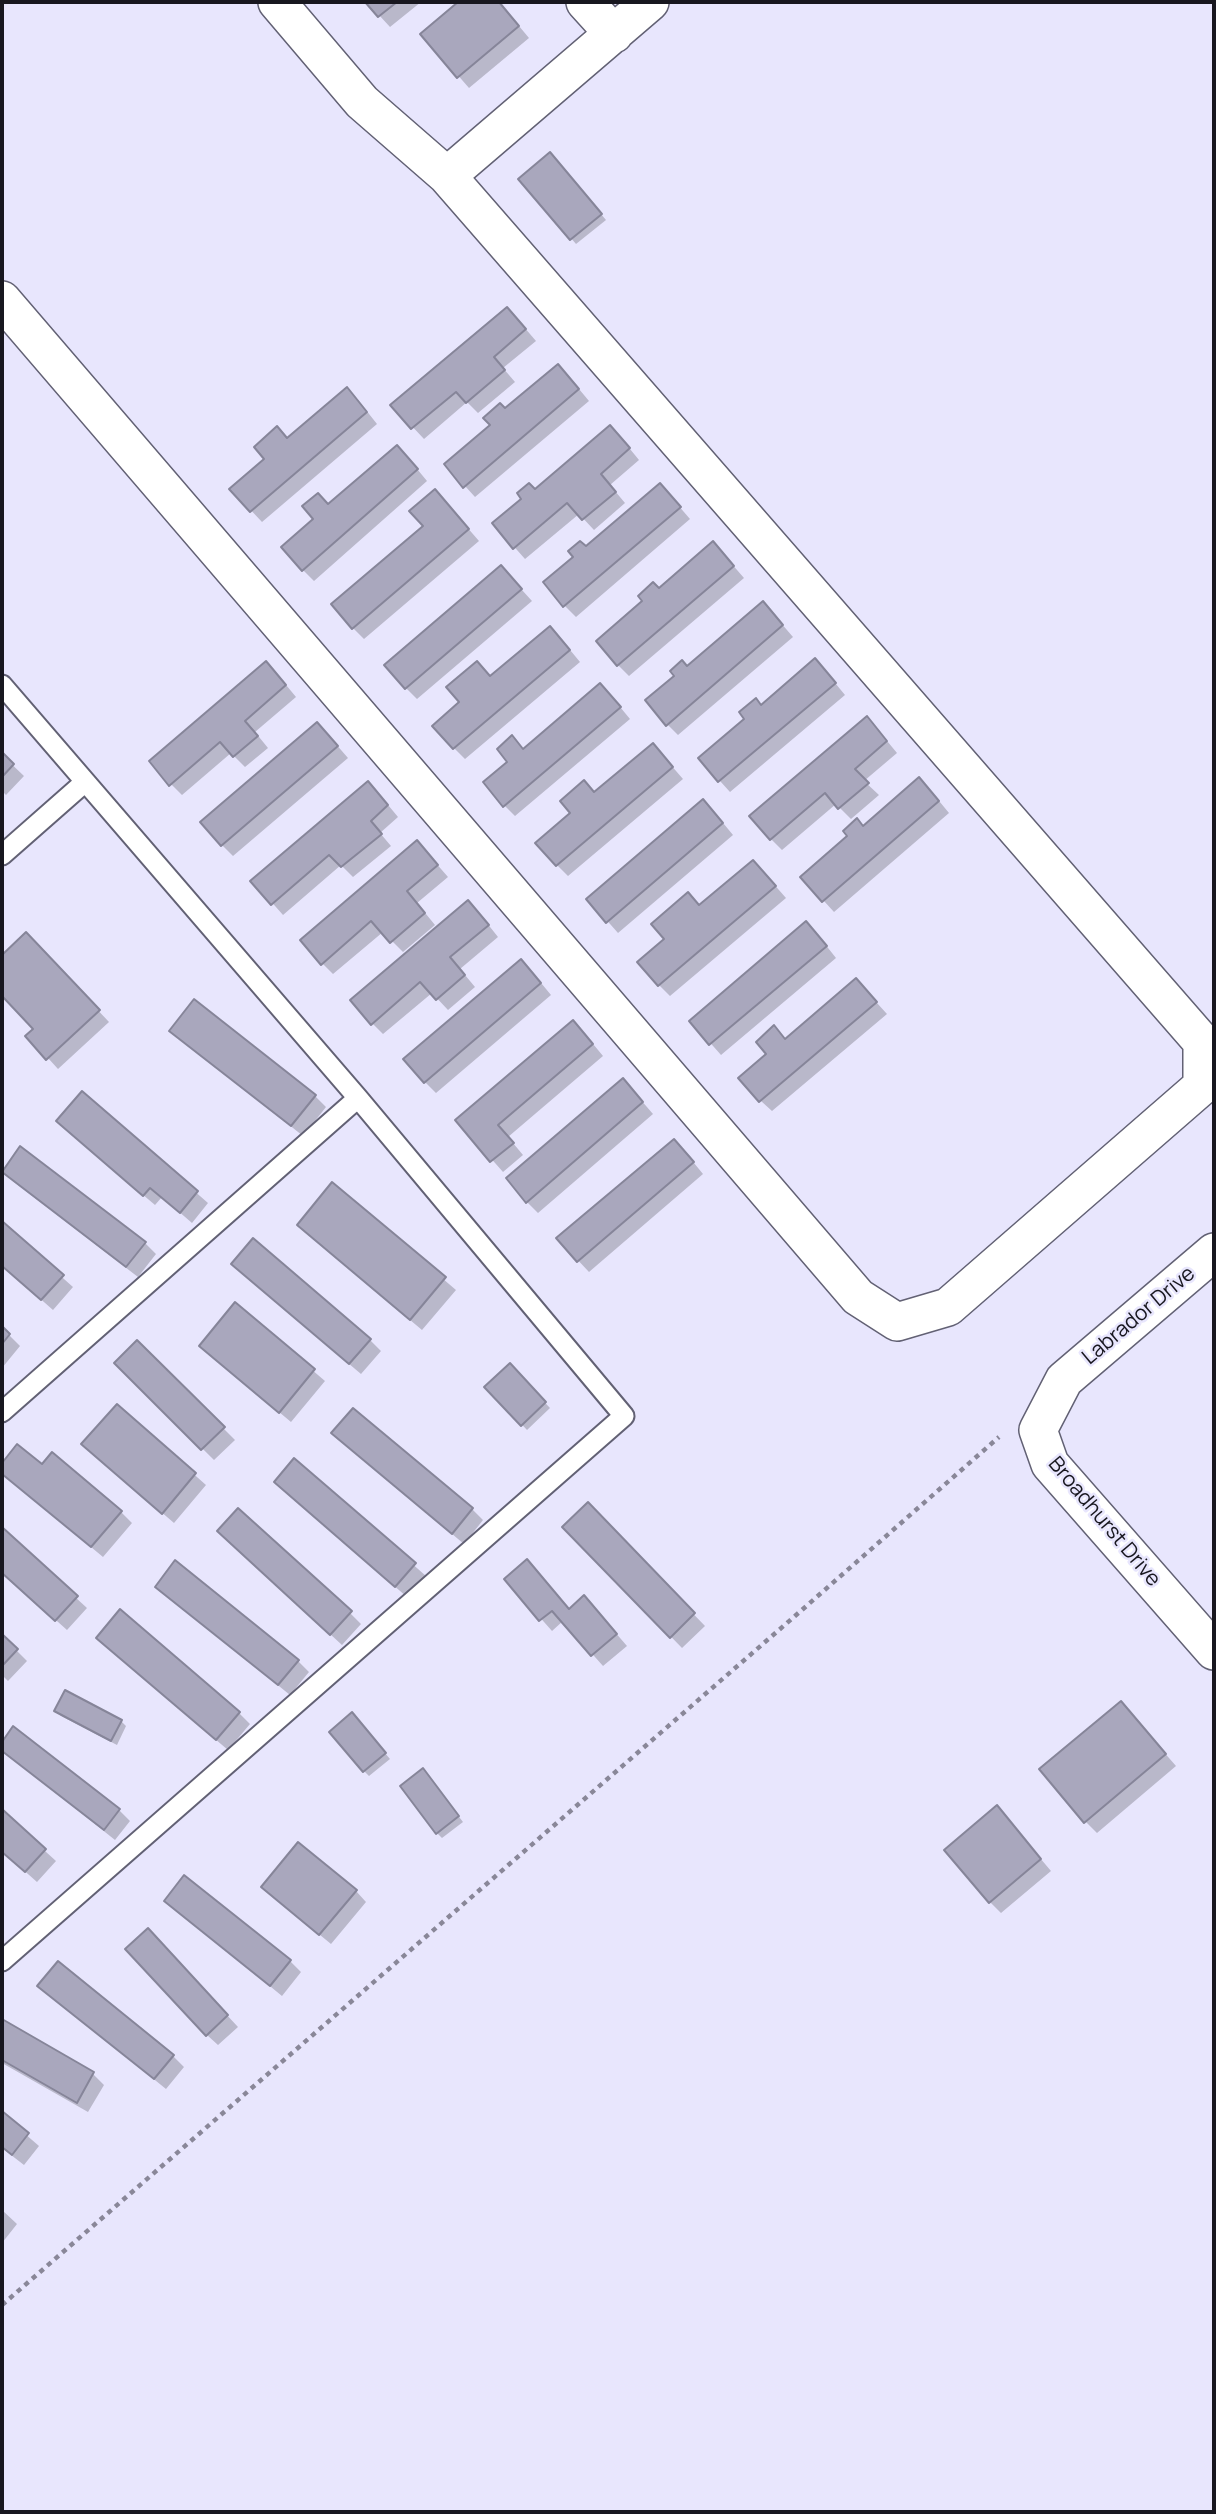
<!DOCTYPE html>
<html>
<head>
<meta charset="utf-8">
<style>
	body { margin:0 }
	#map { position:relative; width:1216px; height:2514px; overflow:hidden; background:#e8e6fd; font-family:Manrope,sans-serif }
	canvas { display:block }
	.frame { position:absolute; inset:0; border:4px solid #18171f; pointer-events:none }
</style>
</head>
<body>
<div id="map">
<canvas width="1216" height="2514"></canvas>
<div class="frame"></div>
</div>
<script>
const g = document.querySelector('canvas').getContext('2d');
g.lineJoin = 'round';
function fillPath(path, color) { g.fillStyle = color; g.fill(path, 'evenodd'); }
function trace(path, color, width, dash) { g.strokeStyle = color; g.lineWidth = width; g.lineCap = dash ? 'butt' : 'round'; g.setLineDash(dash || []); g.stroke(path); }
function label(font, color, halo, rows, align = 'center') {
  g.font = font + ' Manrope,sans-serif'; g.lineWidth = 5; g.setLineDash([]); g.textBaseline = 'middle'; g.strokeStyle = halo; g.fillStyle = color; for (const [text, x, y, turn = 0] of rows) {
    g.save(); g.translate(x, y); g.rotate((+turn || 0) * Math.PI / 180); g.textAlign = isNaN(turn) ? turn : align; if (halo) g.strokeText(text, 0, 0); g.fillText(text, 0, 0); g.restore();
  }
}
const shadow = new Path2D(`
	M 367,2 L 421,2 L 390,27 Z
	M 461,2 L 499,2 L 529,38 L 469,88 L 422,34 Z
	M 555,159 L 606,220 L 576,244 L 521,179 Z
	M 518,320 L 536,341 L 503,368 L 515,382 L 478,413 L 467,402 L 424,439 L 392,405 Z
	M 569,377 L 589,401 L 475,497 L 465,486 L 493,425 Z
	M 358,400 L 377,424 L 262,522 L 231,489 Z
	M 621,438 L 639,460 L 610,485 L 625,503 L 594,530 L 579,514 L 525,559 L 494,524 L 535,491 Z
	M 408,458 L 427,481 L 314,581 L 303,570 Z
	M 671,497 L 690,519 L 576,617 L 565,606 L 586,549 Z
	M 446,503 L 479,541 L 364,639 L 353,628 L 425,527 Z
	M 724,555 L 744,578 L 629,676 L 618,665 L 659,590 Z
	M 512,579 L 532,601 L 417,699 L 406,688 Z
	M 774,615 L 793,637 L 678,735 L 667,724 L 687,668 Z
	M 561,639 L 580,662 L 465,759 L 454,748 L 491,677 Z
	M 826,672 L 845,695 L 730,792 L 700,759 L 762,706 Z
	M 277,674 L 296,697 L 255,732 L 268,748 L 245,767 L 231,753 L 182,795 L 171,784 Z
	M 611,696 L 630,719 L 515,816 L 504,805 L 524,751 Z
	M 878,730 L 897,753 L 864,781 L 879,795 L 851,819 L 836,804 L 782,850 L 771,839 Z
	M 328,735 L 348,758 L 233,856 L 222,845 Z
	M 2,755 L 24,776 L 6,795 L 2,791 Z
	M 663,756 L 683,779 L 568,876 L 557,865 L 595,793 Z
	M 930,790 L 949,813 L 834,912 L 802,877 L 850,837 Z
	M 379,794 L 398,817 L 380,833 L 391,846 L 353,877 L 341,865 L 283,915 L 253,881 Z
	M 714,812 L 733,835 L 618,933 L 588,899 Z
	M 428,854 L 448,877 L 417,903 L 435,925 L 403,952 L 383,932 L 333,974 L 322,963 Z
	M 764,873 L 786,898 L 670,996 L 659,985 L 700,907 Z
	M 479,913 L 498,937 L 460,969 L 475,987 L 448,1010 L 432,993 L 383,1034 L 372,1023 Z
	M 26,934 L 109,1022 L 58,1069 L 48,1058 L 35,1029 L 2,993 L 2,957 Z
	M 817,934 L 836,958 L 721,1055 L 691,1021 Z
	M 532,972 L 551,995 L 436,1093 L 425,1082 Z
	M 867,992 L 887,1014 L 772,1111 L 761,1101 L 774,1028 L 786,1040 Z
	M 171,1030 L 315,1096 L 326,1107 L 303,1136 Z
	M 584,1033 L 603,1056 L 508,1137 L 523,1155 L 503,1172 L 457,1120 Z
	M 634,1092 L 653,1114 L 538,1213 L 527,1202 Z
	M 82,1093 L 208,1203 L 192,1223 L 162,1197 L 155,1205 L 69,1132 Z
	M 685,1152 L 703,1174 L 589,1272 L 558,1239 Z
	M 3,1172 L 145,1243 L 156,1254 L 138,1277 L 14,1182 Z
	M 333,1185 L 456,1290 L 422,1330 L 310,1236 Z
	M 2,1224 L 73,1287 L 53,1310 L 2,1265 Z
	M 244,1275 L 370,1340 L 381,1351 L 361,1374 Z
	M 235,1304 L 325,1381 L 291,1422 L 212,1356 Z
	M 2,1328 L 20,1346 L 2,1368 Z
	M 137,1342 L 235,1440 L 214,1460 L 116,1363 Z
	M 510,1366 L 550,1408 L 527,1430 L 487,1387 Z
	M 117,1406 L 206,1485 L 174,1523 L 95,1455 Z
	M 345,1444 L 472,1509 L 483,1520 L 464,1544 Z
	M 18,1446 L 43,1467 L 121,1512 L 132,1523 L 103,1557 L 2,1473 L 2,1466 Z
	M 294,1460 L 426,1576 L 407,1597 L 287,1493 Z
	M 588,1505 L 705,1626 L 682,1648 L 564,1527 Z
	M 2,1530 L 87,1608 L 67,1630 L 2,1572 Z
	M 230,1542 L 350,1613 L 361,1624 L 342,1645 Z
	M 506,1579 L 570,1610 L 595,1609 L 627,1646 L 603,1666 L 563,1621 L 552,1631 Z
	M 157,1587 L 298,1661 L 309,1672 L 290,1695 Z
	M 2,1636 L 27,1661 L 8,1681 L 2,1675 Z
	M 109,1649 L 239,1713 L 250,1724 L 228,1750 Z
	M 1121,1703 L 1176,1766 L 1097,1833 L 1086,1822 Z
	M 56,1711 L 121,1721 L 126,1726 L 117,1745 L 61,1716 Z
	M 357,1720 L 390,1759 L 369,1776 L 364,1771 Z
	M 14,1729 L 119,1810 L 130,1821 L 115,1840 L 2,1750 L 2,1745 Z
	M 428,1776 L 463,1822 L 442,1838 L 437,1833 Z
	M 2,1812 L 56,1861 L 37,1882 L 2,1851 Z
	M 1007,1819 L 1051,1871 L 1001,1913 L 990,1902 Z
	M 356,1891 L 366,1902 L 331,1944 L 275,1898 Z
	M 166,1901 L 290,1961 L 301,1972 L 282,1996 Z
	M 159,1942 L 238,2027 L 218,2045 L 207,2035 Z
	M 51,1996 L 173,2056 L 184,2067 L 166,2089 Z
	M 2,2021 L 93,2074 L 104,2085 L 88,2112 L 2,2063 Z
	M 2,2114 L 39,2146 L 24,2165 L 2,2148 Z
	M 2,2210 L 17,2224 L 2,2243 Z`);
const building = new Path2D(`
	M 365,2 L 397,2 L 378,17 Z
	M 458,2 L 499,2 L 519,26 L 457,78 L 420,34 Z
	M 550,152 L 602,214 L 570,240 L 518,179 Z
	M 507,307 L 526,329 L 494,357 L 505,370 L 466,403 L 456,392 L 411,429 L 390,405 Z
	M 558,364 L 579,389 L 463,488 L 444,464 L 490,425 L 483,418 L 500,403 L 505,408 Z
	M 347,387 L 367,412 L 250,512 L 229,489 L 264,459 L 254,447 L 277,426 L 287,438 Z
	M 610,425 L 630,448 L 601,474 L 616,492 L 582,520 L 567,503 L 513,549 L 492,523 L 521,499 L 517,493 L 529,483 L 535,489 Z
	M 397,445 L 418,469 L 302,571 L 281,547 L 313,519 L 302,506 L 318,493 L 328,504 Z
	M 660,483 L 681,507 L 563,607 L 543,582 L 573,557 L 568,551 L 580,541 L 586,546 Z
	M 435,489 L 469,529 L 352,629 L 331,604 L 423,526 L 409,511 Z
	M 713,541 L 734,566 L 617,666 L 596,641 L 642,601 L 638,596 L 653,582 L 659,588 Z
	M 501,565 L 522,589 L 405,689 L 384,665 Z
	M 763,601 L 783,625 L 666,726 L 645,700 L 674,676 L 670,671 L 682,660 L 687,666 Z
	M 550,626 L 570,650 L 453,749 L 432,726 L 459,702 L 446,687 L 477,661 L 490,676 Z
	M 815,658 L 836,683 L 718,782 L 698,758 L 744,719 L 739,712 L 756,698 L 761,705 Z
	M 266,661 L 286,685 L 245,721 L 258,736 L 233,757 L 220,742 L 169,786 L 149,761 Z
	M 600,683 L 621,707 L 503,807 L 483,782 L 507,762 L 497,749 L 512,735 L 523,749 Z
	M 867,716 L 887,741 L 855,769 L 869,783 L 838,809 L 825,793 L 770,840 L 749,816 Z
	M 317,722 L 338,746 L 221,846 L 200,822 Z
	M 653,743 L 673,767 L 556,866 L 535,843 L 570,813 L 560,801 L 584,780 L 594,792 Z
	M 2,752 L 14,764 L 2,777 Z
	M 919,777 L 939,801 L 822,902 L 800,877 L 847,836 L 843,831 L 857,818 L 863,826 Z
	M 368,781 L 388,805 L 371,821 L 382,834 L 341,867 L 329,855 L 271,905 L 250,881 Z
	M 703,799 L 723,823 L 606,923 L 586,899 Z
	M 417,840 L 438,865 L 407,891 L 425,913 L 390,943 L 371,921 L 321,965 L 300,940 Z
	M 753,860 L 776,886 L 658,986 L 637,962 L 664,939 L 651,924 L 688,892 L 699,905 Z
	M 468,900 L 489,925 L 450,957 L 465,975 L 436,1000 L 420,982 L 371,1025 L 350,1000 Z
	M 806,921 L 827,946 L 709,1045 L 689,1021 Z
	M 26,932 L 100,1010 L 46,1060 L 25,1036 L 33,1029 L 2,996 L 2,955 Z
	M 521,959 L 541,983 L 424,1083 L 403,1059 Z
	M 856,978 L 877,1002 L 759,1102 L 738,1078 L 766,1054 L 756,1042 L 774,1025 L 785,1039 Z
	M 194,999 L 316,1095 L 291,1126 L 169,1031 Z
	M 573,1020 L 593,1044 L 498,1125 L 514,1143 L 490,1162 L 455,1120 Z
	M 623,1078 L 643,1102 L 526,1203 L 506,1178 Z
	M 82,1091 L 198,1191 L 180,1213 L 150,1188 L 143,1196 L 56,1121 Z
	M 674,1139 L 694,1162 L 577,1262 L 556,1238 Z
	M 20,1146 L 146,1242 L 126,1267 L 2,1172 Z
	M 332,1182 L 446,1277 L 410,1320 L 297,1225 Z
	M 2,1221 L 64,1275 L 41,1300 L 2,1266 Z
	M 253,1238 L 371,1339 L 349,1364 L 231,1264 Z
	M 235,1302 L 315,1369 L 279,1413 L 199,1346 Z
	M 2,1326 L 10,1334 L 2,1344 Z
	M 137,1340 L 225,1427 L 201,1450 L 114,1363 Z
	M 510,1363 L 546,1402 L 521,1426 L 484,1387 Z
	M 117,1404 L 196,1473 L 162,1514 L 81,1444 Z
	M 353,1408 L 473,1508 L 452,1534 L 331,1433 Z
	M 17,1444 L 42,1464 L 52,1452 L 122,1511 L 91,1547 L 2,1474 L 2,1463 Z
	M 294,1458 L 416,1563 L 395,1587 L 274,1482 Z
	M 588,1502 L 695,1613 L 670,1638 L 562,1527 Z
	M 238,1508 L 352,1611 L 330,1635 L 217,1531 Z
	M 2,1527 L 78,1596 L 55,1621 L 2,1573 Z
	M 527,1559 L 569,1609 L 584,1595 L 617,1634 L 591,1656 L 552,1611 L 539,1621 L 504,1579 Z
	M 175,1560 L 299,1660 L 278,1685 L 155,1587 Z
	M 120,1609 L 240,1712 L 216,1740 L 96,1638 Z
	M 2,1634 L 18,1649 L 2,1666 Z
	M 65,1690 L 122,1720 L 111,1741 L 54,1711 Z
	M 1121,1701 L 1166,1754 L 1084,1823 L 1039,1769 Z
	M 352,1712 L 386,1753 L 363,1772 L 329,1732 Z
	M 13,1726 L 120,1809 L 104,1830 L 2,1751 L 2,1742 Z
	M 423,1768 L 459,1816 L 436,1834 L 400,1786 Z
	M 997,1805 L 1041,1859 L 989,1903 L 944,1850 Z
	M 2,1809 L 46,1849 L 25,1872 L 2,1852 Z
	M 298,1842 L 357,1890 L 319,1935 L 261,1887 Z
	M 184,1875 L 291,1960 L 270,1986 L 164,1901 Z
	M 148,1928 L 228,2015 L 206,2036 L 125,1949 Z
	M 58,1961 L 174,2055 L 154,2079 L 37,1986 Z
	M 2,2019 L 94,2072 L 77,2103 L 2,2060 Z
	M 2,2111 L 29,2133 L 12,2155 L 2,2147 Z`);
const path = new Path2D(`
	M 2,2305 L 795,1616 L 999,1437`);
const lane = new Path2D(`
	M 2,685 L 358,1098 L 624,1416 L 2,1961
	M 2,855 L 85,782
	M 2,1412 L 358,1098`);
const street = new Path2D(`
	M 585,2 L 614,34
	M 447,176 L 650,2
	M 2,300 L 858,1297 L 897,1322 L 948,1307 L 1202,1086 L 1202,1042 L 447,176 L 362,102 L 277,2
	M 1214,1252 L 1064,1380 L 1038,1430 L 1050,1464 L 1214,1651`);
const streetNames = [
	["Labrador Drive",1139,1316,-40],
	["Broadhurst Drive",1104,1522,50]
];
fillPath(shadow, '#0003');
fillPath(building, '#a9a7bd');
trace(building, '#868599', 2);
trace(lane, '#626174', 23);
trace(street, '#626174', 40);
trace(path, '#898798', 4.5, [5, 5]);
trace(lane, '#fff', 19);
trace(street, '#fff', 37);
label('21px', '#18171f', '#e8e6fd', streetNames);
</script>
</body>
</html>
